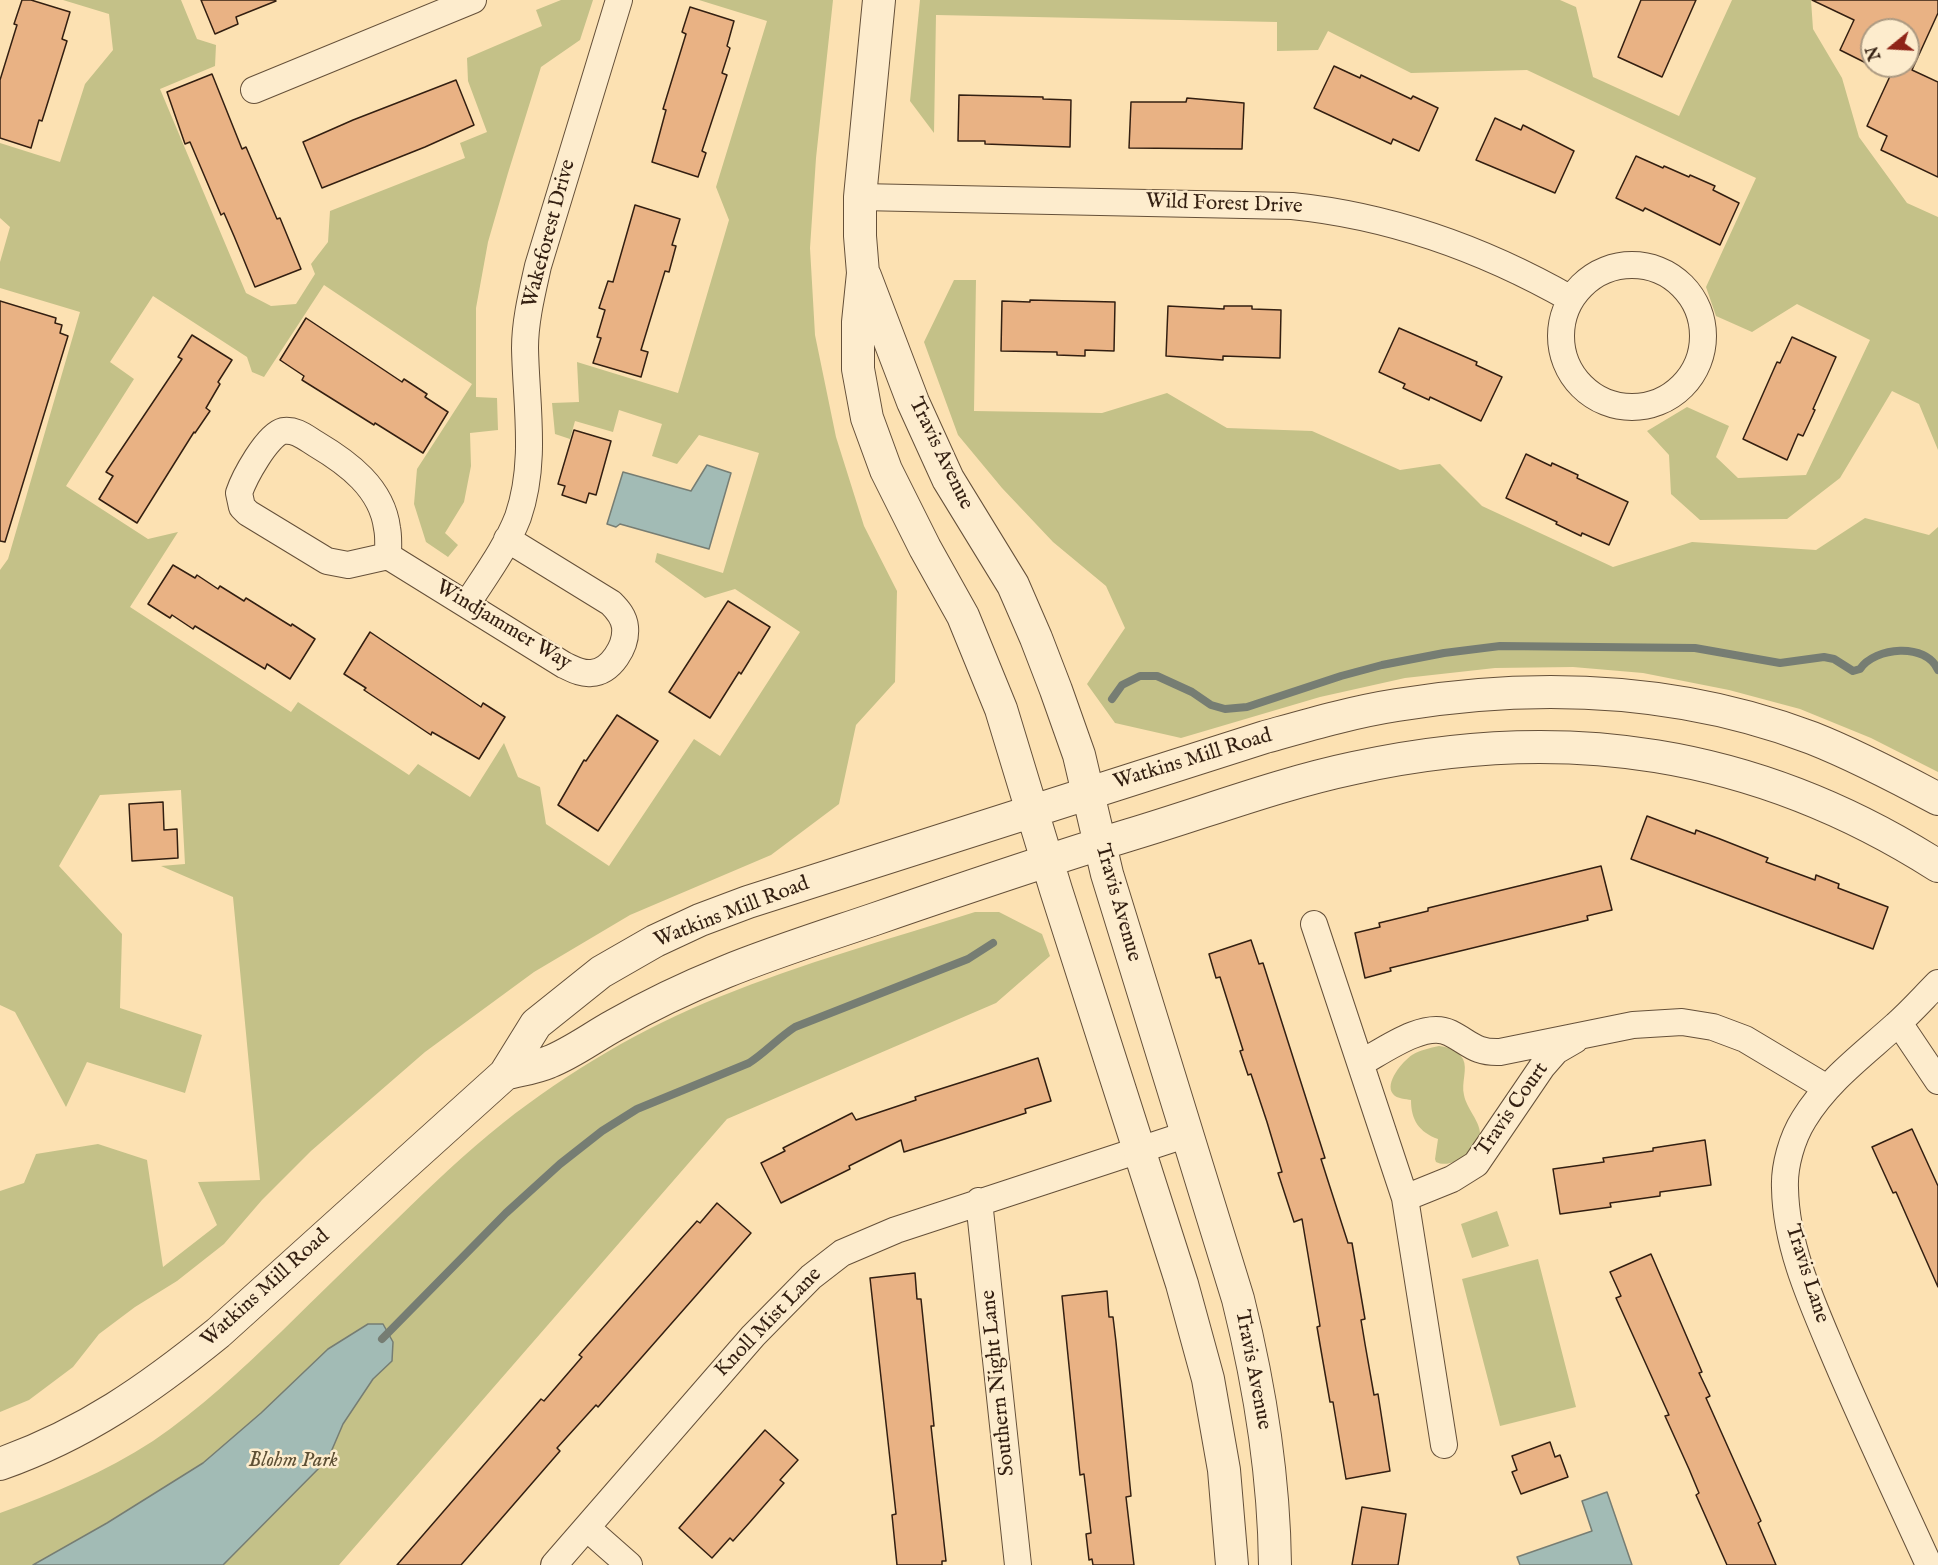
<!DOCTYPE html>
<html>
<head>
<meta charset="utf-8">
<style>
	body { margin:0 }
	#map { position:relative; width:1938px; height:1565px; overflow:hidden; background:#fce1b2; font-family:"IM FELL English",serif }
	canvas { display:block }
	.north { position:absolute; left:1860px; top:18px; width:60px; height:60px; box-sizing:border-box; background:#fdeccd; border:2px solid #ac9a82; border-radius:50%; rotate:252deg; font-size:16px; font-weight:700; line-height:24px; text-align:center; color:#331f11 }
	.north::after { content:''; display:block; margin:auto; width:21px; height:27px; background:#8f2418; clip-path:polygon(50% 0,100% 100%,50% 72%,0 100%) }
</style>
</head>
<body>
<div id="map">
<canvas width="1938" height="1565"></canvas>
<div class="north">N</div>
</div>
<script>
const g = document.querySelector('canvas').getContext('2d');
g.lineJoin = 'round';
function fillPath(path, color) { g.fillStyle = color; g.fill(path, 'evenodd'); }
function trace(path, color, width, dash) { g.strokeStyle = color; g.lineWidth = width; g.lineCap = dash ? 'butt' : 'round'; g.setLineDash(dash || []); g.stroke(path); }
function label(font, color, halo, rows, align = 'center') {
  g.font = font + ' "IM FELL English",serif'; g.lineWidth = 5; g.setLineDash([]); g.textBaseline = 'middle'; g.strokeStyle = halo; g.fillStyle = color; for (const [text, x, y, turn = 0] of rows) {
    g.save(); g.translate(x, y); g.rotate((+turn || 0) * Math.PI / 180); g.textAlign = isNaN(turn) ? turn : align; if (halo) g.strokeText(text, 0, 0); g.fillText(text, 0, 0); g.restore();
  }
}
const green = new Path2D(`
	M 63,0 L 181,0 L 197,39 L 216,45 L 215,66 L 160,89 L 246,293 L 271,306 L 296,304 L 315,274 L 311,264 L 328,242 L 330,211 L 465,158 L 460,143 L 487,132 L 468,81 L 467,58 L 542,26 L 536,10 L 561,0 L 593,0 L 580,40 L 541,67 L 508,173 L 488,242 L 476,308 L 476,397 L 497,398 L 498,430 L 470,433 L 471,466 L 464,502 L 445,533 L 458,545 L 448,557 L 426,542 L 414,504 L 417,469 L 472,384 L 324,285 L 264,377 L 252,372 L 247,357 L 153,296 L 110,362 L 134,379 L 66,486 L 148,539 L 178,532 L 130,607 L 291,712 L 298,702 L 409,775 L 418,764 L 470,797 L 504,743 L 518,777 L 540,787 L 546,824 L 609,866 L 694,739 L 720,756 L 800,632 L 735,589 L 705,598 L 655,562 L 657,553 L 723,573 L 759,453 L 699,435 L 677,464 L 652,456 L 662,424 L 619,410 L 613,432 L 575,421 L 570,439 L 555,434 L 552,403 L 579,402 L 577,362 L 678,393 L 729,220 L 716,187 L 767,21 L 699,0 L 833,0 L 816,158 L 810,248 L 815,335 L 836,437 L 864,526 L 897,591 L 895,682 L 856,725 L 839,804 L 771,855 L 630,915 L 534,972 L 425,1052 L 311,1151 L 262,1200 L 224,1244 L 177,1281 L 135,1307 L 99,1334 L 73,1367 L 29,1400 L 0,1412 L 0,1191 L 24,1183 L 36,1154 L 98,1144 L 147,1160 L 163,1267 L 217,1225 L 198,1182 L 260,1180 L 233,897 L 161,866 L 185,864 L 181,790 L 100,795 L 59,866 L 122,934 L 120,1008 L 202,1035 L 185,1093 L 87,1062 L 66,1107 L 15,1012 L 0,1005 L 0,570 L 8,559 L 80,312 L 0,288 L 0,262 L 10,227 L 0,218 L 0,143 L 60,162 L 85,84 L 113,50 L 109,14 Z
	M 920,0 L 1560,0 L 1576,7 L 1593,77 L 1679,116 L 1732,0 L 1811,0 L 1813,29 L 1842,78 L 1859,137 L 1907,203 L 1938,217 L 1938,450 L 1919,404 L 1892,391 L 1840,478 L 1787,519 L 1700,520 L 1671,494 L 1669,455 L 1647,431 L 1687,407 L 1729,426 L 1716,457 L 1738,478 L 1806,475 L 1870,340 L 1797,304 L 1752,332 L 1716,316 L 1706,287 L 1756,178 L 1527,70 L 1411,73 L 1328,31 L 1318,50 L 1277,51 L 1277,22 L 936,15 L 934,133 L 910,101 Z
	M 954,280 L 976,280 L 974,411 L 1102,413 L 1167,393 L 1227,428 L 1312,431 L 1400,470 L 1440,464 L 1482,506 L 1613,567 L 1692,542 L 1816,550 L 1865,518 L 1929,535 L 1938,527 L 1938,772 L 1871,738 L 1800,709 L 1729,690 L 1643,673 L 1573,667 L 1495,668 L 1405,678 L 1320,697 L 1181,738 L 1115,723 L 1087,684 L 1125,628 L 1106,586 L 1053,542 L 1002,488 L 958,435 L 924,342 Z
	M 975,912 L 999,912 L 1042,934 L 1050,956 L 996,1003 L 727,1119 L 339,1565 L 0,1565 L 0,1513 C 53,1494 105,1472 153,1441 C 200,1409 241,1370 282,1331 C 319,1294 357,1258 395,1221 C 430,1187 465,1153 503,1123 C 569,1071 642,1028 719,997 C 802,963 890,939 975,912 Z
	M 1439,1046 C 1448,1047 1458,1050 1463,1059 C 1468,1069 1461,1083 1464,1095 C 1466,1107 1480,1122 1480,1133 C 1480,1150 1452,1170 1436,1162 L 1435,1159 L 1438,1139 C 1419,1132 1411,1120 1411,1100 C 1406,1099 1397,1099 1393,1094 C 1384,1083 1403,1061 1412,1055 C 1420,1050 1430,1048 1439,1046 Z
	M 1497,1211 L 1509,1246 L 1472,1258 L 1461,1224 Z
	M 1538,1259 L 1576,1407 L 1500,1426 L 1462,1279 Z`);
const water = new Path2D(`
	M 707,465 L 731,473 L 709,549 L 620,524 L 616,527 L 607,524 L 623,472 L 691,491 Z
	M 368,1324 L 383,1324 L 393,1342 L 392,1361 L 373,1379 L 343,1424 L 328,1459 L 223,1565 L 33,1565 L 107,1523 L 203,1463 L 261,1413 L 328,1349 Z
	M 1607,1492 L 1632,1565 L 1520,1565 L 1517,1557 L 1592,1531 L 1582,1501 Z`);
const stream = new Path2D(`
	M 1112,699 L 1122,685 L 1140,676 L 1157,676 L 1192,692 L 1211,705 L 1225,709 L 1247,707 L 1341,676 L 1382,665 L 1444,653 L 1500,646 L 1695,648 L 1780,663 L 1824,657 L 1834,659 L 1853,671 L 1860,669 C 1875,647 1926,642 1938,670
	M 382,1339 L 506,1213 L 560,1164 L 602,1131 L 637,1109 L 749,1063 C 766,1052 778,1038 795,1027 L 968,959 L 993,943`);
const building = new Path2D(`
	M 22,0 L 31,0 L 70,12 L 62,39 L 67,41 L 42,121 L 39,120 L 31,148 L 0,138 L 0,80 L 17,25 L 14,24 Z
	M 201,0 L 275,0 L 276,1 L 236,17 L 238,24 L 215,34 Z
	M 1641,0 L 1696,0 L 1662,77 L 1618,57 Z
	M 1812,0 L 1938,0 L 1938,13 L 1912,70 L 1938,82 L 1938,177 L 1881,150 L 1887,136 L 1867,126 L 1891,74 L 1873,66 L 1908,66 L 1908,30 L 1872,30 L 1872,66 L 1840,50 L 1854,20 Z
	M 690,7 L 734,21 L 727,46 L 730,48 L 722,73 L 727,75 L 702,151 L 706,153 L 698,177 L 652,162 L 666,110 L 663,109 L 686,34 L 682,32 Z
	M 1334,66 L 1360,78 L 1361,75 L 1411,99 L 1413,96 L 1438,108 L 1419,151 L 1393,139 L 1391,144 L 1314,108 Z
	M 212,74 L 242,149 L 246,147 L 277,219 L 280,218 L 301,269 L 255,287 L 234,236 L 224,213 L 221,215 L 190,142 L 185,144 L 167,92 Z
	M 456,80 L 474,125 L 425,147 L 322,188 L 303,142 L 353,120 Z
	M 959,95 L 1043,97 L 1043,99 L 1071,100 L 1070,147 L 985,144 L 985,141 L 958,141 Z
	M 1187,98 L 1244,103 L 1242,149 L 1129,148 L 1131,102 L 1186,102 Z
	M 1495,118 L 1521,130 L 1523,125 L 1574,151 L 1555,193 L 1476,160 Z
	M 1636,156 L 1663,168 L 1664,166 L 1689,177 L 1690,175 L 1715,186 L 1713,190 L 1739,203 L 1720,245 L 1645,208 L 1643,211 L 1616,198 Z
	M 635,205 L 680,219 L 672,245 L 676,246 L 669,272 L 665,271 L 641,350 L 648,352 L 641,377 L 593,363 L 601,338 L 597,337 L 605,310 L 599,308 L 608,281 L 613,282 Z
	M 1030,300 L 1115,302 L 1114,351 L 1085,350 L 1085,356 L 1057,355 L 1057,352 L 1001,351 L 1002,301 L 1030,302 Z
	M 0,301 L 56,318 L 55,323 L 62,325 L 60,333 L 68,336 L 5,542 L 0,541 Z
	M 1168,306 L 1224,309 L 1224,306 L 1252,306 L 1252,309 L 1281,310 L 1280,358 L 1223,356 L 1223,360 L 1166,356 Z
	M 306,318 L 402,382 L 404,379 L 427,394 L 425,397 L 448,412 L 423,453 L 375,423 L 374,425 L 302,380 L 304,376 L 280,360 Z
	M 1399,328 L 1477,362 L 1476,365 L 1502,377 L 1481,421 L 1430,397 L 1429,400 L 1403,388 L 1405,384 L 1379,372 Z
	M 192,335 L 232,360 L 218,382 L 220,384 L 206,408 L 210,411 L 195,433 L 194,432 L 137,523 L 99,499 L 113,476 L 106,472 L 182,359 L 178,357 Z
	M 1792,337 L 1836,357 L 1813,409 L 1815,410 L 1803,436 L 1798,434 L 1787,460 L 1743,439 L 1777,362 L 1780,363 Z
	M 574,430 L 611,441 L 596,495 L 589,493 L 586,503 L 562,495 L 565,486 L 558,484 Z
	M 1526,454 L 1551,466 L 1552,463 L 1578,475 L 1577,478 L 1628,502 L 1609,545 L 1582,533 L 1581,536 L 1556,524 L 1557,522 L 1506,498 Z
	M 173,565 L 195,578 L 197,575 L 218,589 L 220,586 L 244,601 L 246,598 L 291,626 L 292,624 L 315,639 L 290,679 L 267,664 L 265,669 L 195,626 L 193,629 L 172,615 L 170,618 L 148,604 Z
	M 728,601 L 770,627 L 741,674 L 739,672 L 710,718 L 669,692 Z
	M 370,632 L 481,707 L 483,703 L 505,717 L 479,759 L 432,732 L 431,735 L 364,690 L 366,688 L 344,674 Z
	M 617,715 L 658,741 L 598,831 L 558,805 L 584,760 L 586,761 Z
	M 163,802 L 164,830 L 177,829 L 178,858 L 132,861 L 129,804 Z
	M 1647,816 L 1695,834 L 1696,830 L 1720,839 L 1768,858 L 1766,862 L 1815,880 L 1816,875 L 1839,884 L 1838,888 L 1888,907 L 1873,949 L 1631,859 Z
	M 1601,866 L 1612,910 L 1587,916 L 1588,920 L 1390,968 L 1391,971 L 1365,978 L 1355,933 L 1380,927 L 1379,923 L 1428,911 L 1428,908 Z
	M 1251,940 L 1259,964 L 1263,963 L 1325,1158 L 1321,1159 L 1329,1184 L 1348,1243 L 1352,1243 L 1365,1319 L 1361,1320 L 1365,1344 L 1374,1395 L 1378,1394 L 1390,1471 L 1346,1479 L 1333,1402 L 1330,1402 L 1322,1356 L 1317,1327 L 1320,1326 L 1302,1219 L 1294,1222 L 1278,1173 L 1282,1172 L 1267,1122 L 1251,1074 L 1248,1075 L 1240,1051 L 1243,1050 L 1220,977 L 1216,978 L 1209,954 Z
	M 1038,1058 L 1051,1101 L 1025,1109 L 1026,1113 L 904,1152 L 901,1140 L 849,1166 L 850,1169 L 781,1203 L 761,1163 L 785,1151 L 783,1148 L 852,1113 L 856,1120 L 916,1100 L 915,1097 Z
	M 1912,1129 L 1938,1186 L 1938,1287 L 1896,1192 L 1893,1193 L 1872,1147 Z
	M 1705,1140 L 1711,1185 L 1660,1192 L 1660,1196 L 1610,1203 L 1611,1207 L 1560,1214 L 1553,1169 L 1604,1162 L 1603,1158 L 1653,1151 L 1653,1148 Z
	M 717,1203 L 751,1233 L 598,1407 L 596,1405 L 557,1448 L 560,1451 L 461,1565 L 397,1565 L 541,1399 L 544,1401 L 582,1357 L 579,1355 L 680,1240 L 697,1221 L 700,1223 Z
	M 1651,1254 L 1702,1372 L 1699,1373 L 1710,1396 L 1706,1398 L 1761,1521 L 1758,1523 L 1776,1565 L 1727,1565 L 1696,1495 L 1699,1493 L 1689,1469 L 1665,1416 L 1669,1415 L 1616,1298 L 1621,1296 L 1610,1272 Z
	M 915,1273 L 917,1299 L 921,1299 L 934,1426 L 931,1426 L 946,1561 L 942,1561 L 942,1565 L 897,1565 L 892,1515 L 896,1514 L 870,1278 Z
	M 1107,1291 L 1109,1317 L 1113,1317 L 1116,1342 L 1131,1496 L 1126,1497 L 1134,1565 L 1093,1565 L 1092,1559 L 1089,1560 L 1086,1534 L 1091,1533 L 1084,1474 L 1080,1475 L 1062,1296 Z
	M 765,1430 L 798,1460 L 780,1480 L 784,1483 L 750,1522 L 733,1541 L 730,1538 L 712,1558 L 679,1528 Z
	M 1550,1442 L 1555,1457 L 1560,1455 L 1568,1477 L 1521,1494 L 1512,1472 L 1517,1470 L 1512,1456 Z
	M 1362,1507 L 1406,1514 L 1398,1565 L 1352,1565 Z`);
const minor = new Path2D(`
	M 254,90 L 473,0
	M 860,197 L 1292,206 C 1391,216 1485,250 1571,299
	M1561 336a71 71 0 1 1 142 0a71 71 0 1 1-142 0Z
	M 388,556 C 388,547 389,537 387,528 C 382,488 348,463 316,444 C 306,438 296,429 283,431 C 267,435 244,478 239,493 L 242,507 L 248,513 L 327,561 L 348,565 L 388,556 L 564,665 C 573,669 581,674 591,673 C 611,672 627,646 625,627 C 624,617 618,610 611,603 L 507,539
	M 467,604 C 485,576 506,548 518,517 C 537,462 526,404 525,348 C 525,321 532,293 538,266 L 619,0
	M 1314,924 L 1405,1198 L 1444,1445
	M 1899,1023 L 1938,1081
	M 1361,1063 C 1383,1051 1425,1020 1450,1033 C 1470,1043 1475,1053 1500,1052 L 1633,1025 L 1682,1022 L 1713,1027 L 1745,1039 L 1827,1088
	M 1405,1198 L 1452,1179 L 1476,1164 L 1542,1067 L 1556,1051 L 1575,1040
	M 979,1201 L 1018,1565
	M 587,1528 L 629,1565
	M 554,1565 L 753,1336 L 811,1277 L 842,1253 L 896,1230 L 1188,1134
	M 1929,1565 C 1898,1497 1866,1430 1837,1362 C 1814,1307 1786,1249 1785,1188 C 1784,1166 1792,1138 1804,1119 C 1827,1081 1864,1054 1896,1025 C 1911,1012 1924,997 1938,983`);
const tertiary = new Path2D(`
	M 879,0 L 860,197 L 860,236 L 863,273 L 858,322 L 858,369 L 867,418 L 886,470 L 925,548 L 963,616 L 1001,709 L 1056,890 L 1182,1284 L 1208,1379 L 1224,1470 L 1232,1565
	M 865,276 L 913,402 L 948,479 L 1013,585 L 1036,638 L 1056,690 L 1079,755 L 1107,874 L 1238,1299 C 1260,1387 1274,1475 1275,1565
	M 505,1074 C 519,1070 535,1068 549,1062 C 572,1053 593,1037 615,1025 C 650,1005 688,987 725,972 C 774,952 825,936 875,919 C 959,890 1044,861 1129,835 C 1203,813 1278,784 1354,768 C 1564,722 1756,750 1938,866
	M 0,1464 C 85,1434 149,1389 218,1333 L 505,1074 L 536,1024 L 601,972 L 655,941 L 700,920 L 748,902 L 1265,737 C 1308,725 1352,712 1397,705 C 1538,682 1677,687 1812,738 C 1855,755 1897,777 1938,799`);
const streetNames = [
	["Wild Forest Drive",1224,205,2],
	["Wakeforest Drive",550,234,-75],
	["Travis Avenue",940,454,64],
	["Windjammer Way",503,626,31],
	["Watkins Mill Road",1193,760,-17],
	["Travis Avenue",1117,903,74],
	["Watkins Mill Road",732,913,-21],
	["Travis Court",1513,1110,-55],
	["Travis Lane",1806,1274,72],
	["Watkins Mill Road",266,1289,-42],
	["Knoll Mist Lane",769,1323,-46],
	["Travis Avenue",1252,1370,79],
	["Southern Night Lane",999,1383,-96]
];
const parkNames = [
	["Blohm Park",293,1462]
];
fillPath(green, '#c4c188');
fillPath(water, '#a2bbb5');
trace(water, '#767d73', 1.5);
trace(stream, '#767d73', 8);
fillPath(building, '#e9b284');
trace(building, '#331f11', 1.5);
trace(minor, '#655039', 28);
trace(tertiary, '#655039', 34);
trace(minor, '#fdeccd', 26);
trace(tertiary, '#fdeccd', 32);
label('21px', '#331f11', '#fdeccd', streetNames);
label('italic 21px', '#5e5035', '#fdeccd', parkNames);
</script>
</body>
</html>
